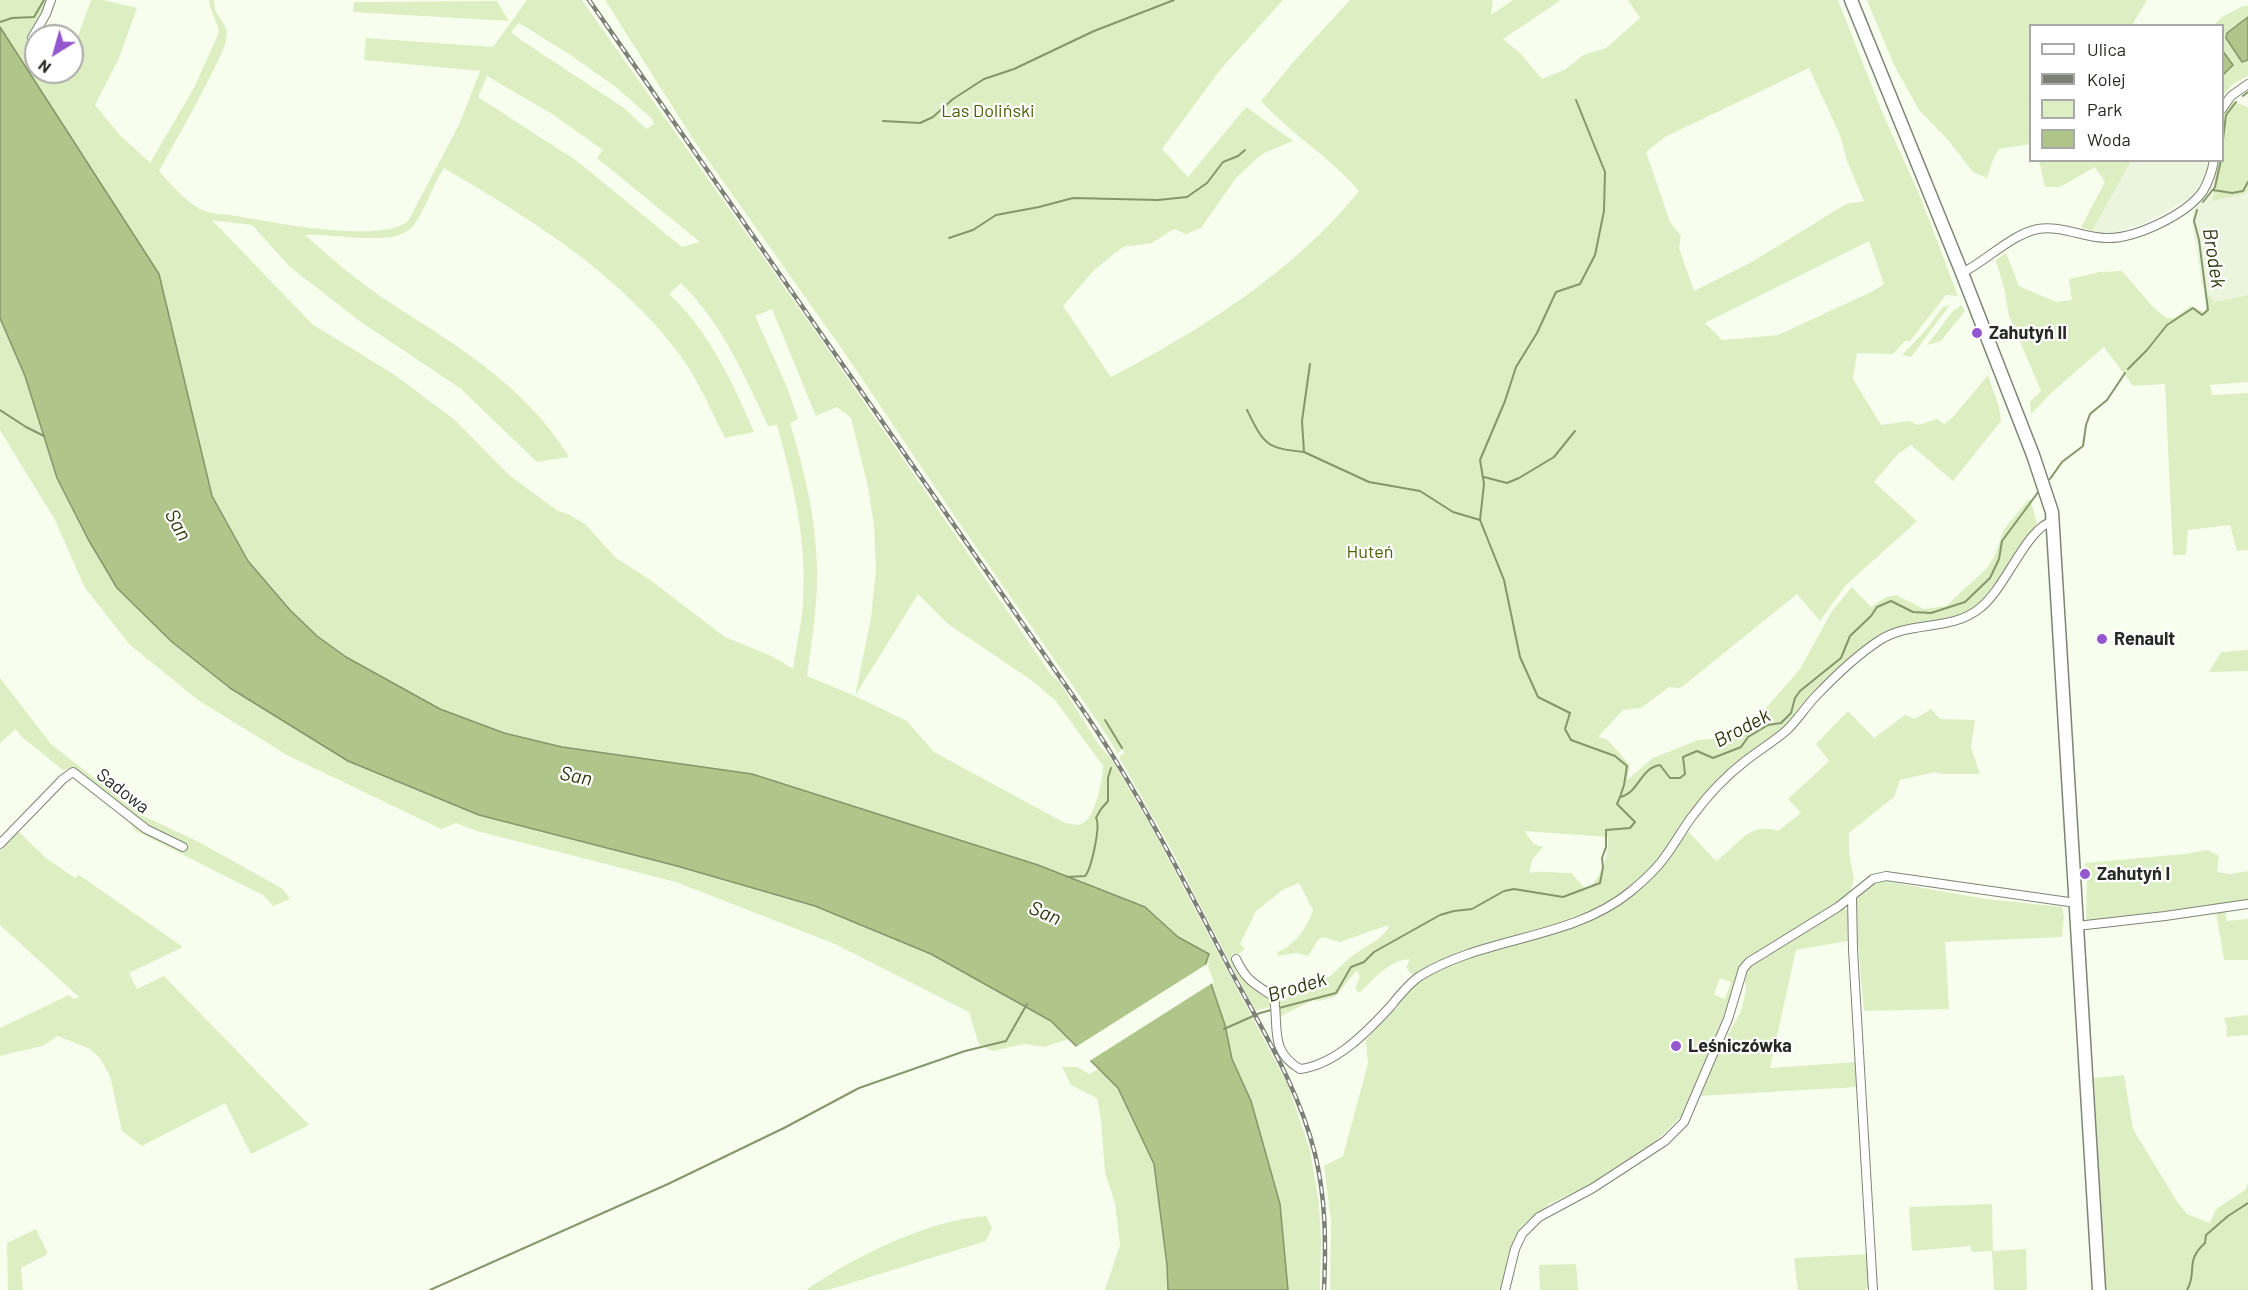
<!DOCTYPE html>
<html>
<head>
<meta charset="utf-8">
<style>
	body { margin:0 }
	#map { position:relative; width:2248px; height:1290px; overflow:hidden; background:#f8feee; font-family:Barlow,sans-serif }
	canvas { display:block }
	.legend { position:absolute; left:2029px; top:24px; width:195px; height:138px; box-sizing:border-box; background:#fff; border:2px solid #a9a9a7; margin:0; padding:8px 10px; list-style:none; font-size:18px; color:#272924 }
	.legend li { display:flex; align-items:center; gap:12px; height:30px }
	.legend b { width:30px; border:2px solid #a9a9a7 }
	.north { position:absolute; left:24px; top:24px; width:60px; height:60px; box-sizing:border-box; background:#fff; border:2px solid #a9a9a7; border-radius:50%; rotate:217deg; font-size:16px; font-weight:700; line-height:24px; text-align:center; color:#272924 }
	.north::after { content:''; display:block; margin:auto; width:21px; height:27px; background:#9357ce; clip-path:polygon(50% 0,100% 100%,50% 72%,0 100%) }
</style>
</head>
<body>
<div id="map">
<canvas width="2248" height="1290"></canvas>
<ul class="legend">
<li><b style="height:8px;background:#fff"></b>Ulica</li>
<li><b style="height:8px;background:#7c8077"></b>Kolej</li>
<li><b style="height:16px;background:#ddeec3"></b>Park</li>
<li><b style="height:16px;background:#afc589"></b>Woda</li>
</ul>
<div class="north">N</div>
</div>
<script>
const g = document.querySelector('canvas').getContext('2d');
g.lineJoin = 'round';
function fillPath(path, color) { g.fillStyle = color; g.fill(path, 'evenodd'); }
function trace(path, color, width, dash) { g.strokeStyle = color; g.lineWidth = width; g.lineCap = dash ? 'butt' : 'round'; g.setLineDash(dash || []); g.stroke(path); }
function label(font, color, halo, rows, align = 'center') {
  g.font = font + ' Barlow,sans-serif'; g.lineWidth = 4.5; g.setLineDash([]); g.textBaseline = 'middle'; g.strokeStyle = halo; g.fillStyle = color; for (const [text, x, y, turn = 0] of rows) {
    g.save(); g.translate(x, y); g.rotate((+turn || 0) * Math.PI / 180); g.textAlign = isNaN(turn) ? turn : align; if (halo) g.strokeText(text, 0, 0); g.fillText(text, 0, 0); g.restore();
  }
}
const built = new Path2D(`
	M 2131,161 L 2208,161 L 2206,172 L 2202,184 L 2189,197 L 2170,210 L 2142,224 L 2111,233 L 2092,231 Z
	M 2213,182 L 2211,197 L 2244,194 L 2248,191 L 2248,295 L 2214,302 L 2202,286 L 2192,222 L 2193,210 Z`);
const green = new Path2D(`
	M 0,0 L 48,0 L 28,38 L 35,41 L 36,38 L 36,72 L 72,72 L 72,52 L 91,0 L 103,0 L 137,8 L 119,58 L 95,105 L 119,134 L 150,163 L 195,86 L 219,32 C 217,20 210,12 209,0 L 214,0 C 213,16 227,21 227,34 C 226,47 218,61 212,73 C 196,106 177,138 159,171 C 171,184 184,200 200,209 C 209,214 225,214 236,216 C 270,222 383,244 408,221 L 459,125 L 480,71 L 364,60 L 366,38 L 493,47 L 527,0 L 582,0 L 820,338 L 1050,673 L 1060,683 L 1099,745 L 1112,760 L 1153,830 L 1288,1085 L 1310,1150 L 1319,1205 L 1321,1239 L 1320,1290 L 1288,1290 L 1280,1204 L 1251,1101 L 1232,1059 L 1225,1025 L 1205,966 L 1209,954 L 1178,937 L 1145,907 L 1038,865 L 950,838 L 504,733 L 440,709 L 346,657 L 317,636 L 290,610 L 248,561 L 212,496 L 159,274 L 0,27 ZM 519,23 L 572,56 L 617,88 L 652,119 L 654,124 L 646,129 L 624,108 L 521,40 L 511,32 ZM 487,76 L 552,114 L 603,150 L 597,158 L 700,242 L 682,247 L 577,161 L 478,97 ZM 444,168 C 529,218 619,273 679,354 C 698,379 710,409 725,438 L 754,432 C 733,383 709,331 669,294 L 681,283 C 722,324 744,374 768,426 L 777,425 C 793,483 807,540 803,601 C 802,623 796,646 793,669 L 774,657 L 725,637 L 649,579 L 616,558 L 585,524 L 568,514 L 558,511 L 509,475 L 455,420 L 395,375 L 312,324 L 212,220 L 252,225 L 290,267 L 361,322 L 461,389 L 537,462 L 569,457 C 524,383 453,344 383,298 C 355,279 330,257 305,235 C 331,232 395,249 413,226 C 425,211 433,184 444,168 ZM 772,309 L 816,416 L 837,407 L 851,418 L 868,487 L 874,526 L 876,568 L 871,618 L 855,696 L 807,676 C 812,640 818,603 817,567 C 816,518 804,469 790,423 L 798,419 L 787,387 L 755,316 ZM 918,594 L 948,624 L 1031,680 L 1055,700 L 1103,766 C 1103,778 1096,811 1087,820 C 1085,822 1082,823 1079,825 L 1065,823 L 934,752 L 907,721 L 855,696 Z
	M 605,0 L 1283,0 L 1220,70 L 1162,149 L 1188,177 L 1246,107 L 1293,141 L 1264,153 L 1256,159 L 1236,178 L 1201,228 L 1186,234 L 1174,229 L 1152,243 L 1123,247 L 1095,269 L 1063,306 L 1111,377 C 1202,329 1294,272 1359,191 C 1330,157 1291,134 1261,101 L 1295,60 L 1350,0 L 1493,0 L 1491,15 L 1513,0 L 1561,0 L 1503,39 L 1521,54 L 1542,79 L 1566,69 L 1583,55 L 1606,48 L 1640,18 L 1628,0 L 1838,0 L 1883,114 L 1920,196 L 1958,296 L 1946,295 L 1910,341 L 1905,341 L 1893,354 L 1857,353 L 1853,379 L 1881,425 L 1909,421 L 1918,425 L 1937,419 L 1944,424 L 1953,417 L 1988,375 L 1999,407 L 2001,421 L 1953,481 L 1911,445 L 1898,454 L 1874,482 L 1917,521 L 1845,586 L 1820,621 L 1797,594 L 1682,687 L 1678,688 L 1669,687 L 1641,708 L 1623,710 L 1598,737 L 1607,739 L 1630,765 L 1627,780 L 1653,758 L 1698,740 L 1726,738 L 1752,724 L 1800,669 L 1832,611 L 1852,587 L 1871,607 L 1886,597 L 1896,595 L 1924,609 L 1946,606 L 1987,568 L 1995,555 L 2004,529 L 2030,498 L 2037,523 L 2006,574 L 1981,605 L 1964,615 L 1948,621 L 1908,625 L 1883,635 L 1791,724 L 1741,761 L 1652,868 L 1613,902 L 1586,915 L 1513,942 L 1555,933 L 1605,915 L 1643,887 L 1658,870 L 1686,829 L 1716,861 C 1739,846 1747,821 1778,831 L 1801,813 L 1788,799 L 1829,761 L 1816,744 L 1848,711 L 1874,738 L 1905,715 L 1915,719 L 1931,709 L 1940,719 L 1975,720 L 1971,747 L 1980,774 L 1941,774 L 1935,772 L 1900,780 L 1894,797 L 1849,833 L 1849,853 L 1854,879 L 1851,891 L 1829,908 L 1740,966 L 1727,1007 L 1684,1113 L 1657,1140 L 1618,1167 L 1592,1184 L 1551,1203 L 1521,1226 L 1509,1252 L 1501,1290 L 1330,1290 L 1331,1221 L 1324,1166 L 1343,1156 L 1368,1063 L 1366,1040 L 1411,987 L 1443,964 L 1417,975 L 1411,974 L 1406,967 L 1410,959 C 1390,960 1373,979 1360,993 L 1355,989 L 1360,976 L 1357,970 L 1336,996 L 1320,1001 L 1313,1000 L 1279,1017 L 1279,1001 L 1300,992 L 1320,979 L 1329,977 L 1353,955 L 1377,940 L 1388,929 L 1388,925 L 1340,942 L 1323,937 L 1318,940 L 1308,956 L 1296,953 L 1278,956 L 1277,952 C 1294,947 1308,926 1313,910 L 1299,883 L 1284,889 L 1256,911 L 1240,944 L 1245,949 L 1237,955 L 1233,953 L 1231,957 L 1247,983 L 1273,999 L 1273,1006 L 1255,1011 L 1171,849 L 1119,757 L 1124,753 L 1124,751 L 1121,750 L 1118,754 L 1100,725 L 955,517 L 844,352 L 693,139 ZM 1809,68 L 1840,135 L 1847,161 L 1864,201 L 1846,204 L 1750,263 L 1694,291 L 1679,248 L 1681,236 L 1670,222 L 1646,152 L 1665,137 ZM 1869,241 L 1884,284 L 1871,292 L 1778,335 L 1722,340 L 1705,323 ZM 1524,831 L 1608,837 C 1608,858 1603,875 1587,890 L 1571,873 C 1557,873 1542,870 1529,873 L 1532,860 L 1543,847 L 1534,844 ZM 1720,978 L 1731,982 L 1725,999 L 1714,995 Z
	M 1867,0 L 2147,0 L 2132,25 L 2030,26 L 2030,144 L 1999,149 L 1992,162 L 1987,178 L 1973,172 L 1948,140 L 1919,110 L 1894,65 Z
	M 497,1 L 509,21 L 353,12 L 354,2 Z
	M 2243,6 L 2248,6 L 2248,76 L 2233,84 L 2223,95 L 2222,26 L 2213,26 L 2222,17 Z
	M 2232,101 L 2248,107 L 2248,191 L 2244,194 L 2212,201 L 2217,161 L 2222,160 L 2224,113 Z
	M 2039,161 L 2039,160 L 2131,161 L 2092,231 L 2081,227 L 2105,182 L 2095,167 L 2060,187 L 2045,187 Z
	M 2006,253 L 2019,286 L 2056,302 L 2072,300 L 2069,279 L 2100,272 L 2122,271 L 2153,307 L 2167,318 L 2174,318 L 2191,306 L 2204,312 L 2207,306 L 2205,290 L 2214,302 L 2248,295 L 2248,382 L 2210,385 L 2212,395 L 2248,393 L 2248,550 L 2237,551 L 2230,525 L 2188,530 L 2186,555 L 2173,555 L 2165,384 L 2133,386 L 2104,347 L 2052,392 L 2031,414 L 2030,402 L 2041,391 L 2009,316 L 2004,288 L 1996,260 Z
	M 1950,305 L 1911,357 L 1902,355 L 1924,332 L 1943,307 Z
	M 1961,305 L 1965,311 L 1941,341 L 1927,345 L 1953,311 Z
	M 0,318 L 25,376 L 57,478 L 88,539 L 117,588 L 172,642 L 677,866 L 815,906 L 931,954 L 1051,1021 L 1069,1039 L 1044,1047 L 1024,1044 L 993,1051 L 979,1045 L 969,1012 L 835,944 L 676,882 L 477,831 L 456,823 L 441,829 L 287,755 L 198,700 L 130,645 L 85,588 L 55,520 L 0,430 Z
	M 2248,650 L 2248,671 L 2209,672 L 2221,652 Z
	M 0,678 L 51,744 L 141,815 L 197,841 L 283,889 L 290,899 L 273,906 L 263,895 L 136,831 L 129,822 L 136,818 L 80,772 L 74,769 L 63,770 L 22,737 L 16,729 L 0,743 Z
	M 18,831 L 46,858 L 75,878 L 79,875 L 183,947 L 129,973 L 137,989 L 164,976 L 309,1125 L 251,1154 L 225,1103 L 142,1146 L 122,1131 L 110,1076 L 99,1057 L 90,1049 L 58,1036 L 42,1046 L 0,1056 L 0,1028 L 69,995 L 74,999 L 79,997 L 0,925 L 0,850 Z
	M 2207,850 L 2219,856 L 2217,872 L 2230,874 L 2248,871 L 2248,900 L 2086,921 L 2087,879 L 2085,863 L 2184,854 Z
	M 1884,881 L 1986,899 L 2062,907 L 2064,916 L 2062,937 L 1945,942 L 1949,1009 L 1864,1011 L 1856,923 L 1856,900 L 1872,884 Z
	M 1846,909 L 1849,911 L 1848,941 L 1796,950 L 1770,1068 L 1856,1062 L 1857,1087 L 1699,1096 L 1725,1040 L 1741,1011 L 1746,990 L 1744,974 L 1749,967 L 1839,910 Z
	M 2225,911 L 2227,921 L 2248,919 L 2248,960 L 2224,960 L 2216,912 Z
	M 2248,1015 L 2248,1035 L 2226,1037 L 2227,1028 L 2224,1018 Z
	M 1062,1067 L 1077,1067 L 1089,1074 L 1099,1069 L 1118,1088 L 1154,1164 L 1167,1265 L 1168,1290 L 1105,1290 L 1120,1245 L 1115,1203 L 1105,1173 L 1101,1120 L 1097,1098 L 1071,1085 Z
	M 2124,1075 L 2133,1129 L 2176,1200 L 2187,1214 L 2210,1223 L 2216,1209 L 2246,1189 L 2248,1182 L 2248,1290 L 2105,1290 L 2094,1078 Z
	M 1992,1204 L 1993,1251 L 2026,1249 L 2027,1290 L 1994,1290 L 1992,1251 L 1972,1252 L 1970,1246 L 1912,1251 L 1909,1207 Z
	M 986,1216 L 992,1228 L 986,1241 L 838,1287 L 827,1290 L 806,1290 C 854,1257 927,1220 986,1216 Z
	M 36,1229 L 48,1254 L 21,1268 L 23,1290 L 8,1290 L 7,1243 Z
	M 1869,1254 L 1871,1284 L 1866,1290 L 1798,1290 L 1794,1258 Z
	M 1576,1264 L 1578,1290 L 1540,1290 L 1539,1265 Z`);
const water = new Path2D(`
	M 2248,17 L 2248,60 L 2242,62 L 2226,38 L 2227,33 Z
	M 0,27 L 159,274 L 212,496 L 248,561 L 290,610 L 317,636 L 346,657 L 440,709 L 504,733 L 562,747 L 752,774 L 1038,865 L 1145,907 L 1178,937 L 1209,954 L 1205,966 L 1225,1025 L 1232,1059 L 1251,1101 L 1280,1204 L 1288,1290 L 1168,1290 L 1167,1265 L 1154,1164 L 1118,1088 L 1051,1021 L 931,954 L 815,906 L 677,866 L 479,815 L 348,761 L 230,688 L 172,642 L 117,588 L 88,539 L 57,478 L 25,376 L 0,318 Z
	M 2222,50 L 2233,65 L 2223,75 L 2222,75 Z`);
const pier = new Path2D(`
	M 1210,962 L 1208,966 L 1214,982 L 1088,1062 L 1074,1048 Z`);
const stream = new Path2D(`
	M 0,22 L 12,18 L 34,17 L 44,0
	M 2243,96 L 2248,92
	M 1576,100 L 1605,172 L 1604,211 L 1595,255 L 1580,284 L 1556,292 L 1537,333 L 1516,367 L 1505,401 L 1480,460 L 1484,484 L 1480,520 L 1504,580 L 1520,657 L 1538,697 L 1570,713 L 1565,729 L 1571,740 L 1615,756 L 1627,766 L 1624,785 L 1620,797
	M 883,121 L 920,123 L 933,117 L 953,99 L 984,79 L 1014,69 L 1094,31 L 1174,0
	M 2222,148 L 2226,115 L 2236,102
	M 2213,190 L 2232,193 L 2243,191 L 2248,182
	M 2203,202 L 2215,187 L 2221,160
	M 949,238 L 973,230 L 996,215 L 1039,207 L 1073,198 L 1158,200 L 1187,197 L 1207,183 L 1223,162 L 1238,156 L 1245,150
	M 1310,364 L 1302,421 L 1304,452 L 1369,482 L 1420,491 L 1453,512 L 1480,520
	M 2128,369 L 2147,350 L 2167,325 L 2193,308 L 2202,315 L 2208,310 L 2199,240 L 2194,221 L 2197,210
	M 0,410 L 26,427 L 44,436
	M 1247,410 C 1264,444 1265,448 1304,452
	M 1484,477 L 1507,483 L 1519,478 L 1554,457 L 1575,431
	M 2050,479 L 2062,462 L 2083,446 L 2086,425 L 2090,414 L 2107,400 L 2125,373
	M 1105,720 L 1122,748
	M 1067,877 L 1085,876 C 1091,870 1101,826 1096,818 L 1101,809 L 1108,801 L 1108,778 L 1111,768
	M 1224,1029 L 1260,1013 L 1336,993 L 1351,967 L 1364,962 L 1374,952 L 1440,915 L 1454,911 L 1472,909 L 1504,891 L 1514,889 L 1563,897 L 1600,883 L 1603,867 L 1602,858 L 1606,847 L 1606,830 L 1630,828 L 1635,822 L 1617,804 L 1620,797 C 1639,793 1640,768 1660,765 L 1670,778 L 1680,778 L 1685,774 L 1683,757 L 1697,751 L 1713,758 L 1741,747 L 1748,737 L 1768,725 L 1781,723 L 1791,713 L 1795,698 L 1800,691 L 1841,658 L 1850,636 L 1871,616 L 1877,607 L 1891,601 L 1913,612 L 1931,613 L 1965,602 L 1990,578 L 1999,559 L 2002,541 L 2039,491
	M 430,1290 L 668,1184 L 784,1128 L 859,1088 L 965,1051 L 1006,1041 L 1027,1004
	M 2187,1290 C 2198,1271 2184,1262 2205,1243 L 2206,1235 L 2228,1216 L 2248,1203`);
const street = new Path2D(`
	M 32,38 L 46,14 L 51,0
	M 2222,109 L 2231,96 L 2248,84
	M 1962,273 C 1986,261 2012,234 2038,229 C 2061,225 2084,238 2106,238 C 2135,239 2186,215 2203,191 C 2209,181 2212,171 2214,160
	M 0,844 L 63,779 L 73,772 L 146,829 L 183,847
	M 1852,897 L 1853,950 L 1873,1290
	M 2077,926 L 2165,916 L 2248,904
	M 1236,959 C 1247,982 1254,983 1274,997 C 1279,1027 1269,1051 1300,1069 C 1335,1065 1367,1032 1390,1007 C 1399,996 1408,984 1420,976 C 1485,936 1571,940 1630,892 C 1642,882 1655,871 1664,858 C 1675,844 1683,828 1694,814 C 1708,795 1725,777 1744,762 C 1758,751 1773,742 1787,730 C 1797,720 1805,708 1815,697 C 1834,677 1857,655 1880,640 C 1911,620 1951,632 1980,608 C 2006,588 2026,528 2053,521
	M 1505,1290 L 1515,1249 L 1522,1234 L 1539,1217 L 1593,1188 L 1639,1158 L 1665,1141 L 1684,1122 L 1728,1019 L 1743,969 L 1749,962 L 1838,907 L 1873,879 L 1886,876 L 2076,903`);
const primary = new Path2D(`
	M 1851,0 L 1962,273 L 2033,455 L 2052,512 L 2099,1290`);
const rail = new Path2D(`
	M 589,0 L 1089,719 C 1143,800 1187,887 1232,973 C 1263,1031 1299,1089 1315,1154 C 1326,1199 1326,1244 1324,1290`);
const markers = [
	[1977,333,6,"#9357ce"],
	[2102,639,6,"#9357ce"],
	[2085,874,6,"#9357ce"],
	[1676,1046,6,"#9357ce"]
];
const parkNames = [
	["Las Doliński",988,111],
	["Huteń",1370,552]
];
const poiNames = [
	["Zahutyń II",1989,333],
	["Renault",2114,639],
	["Zahutyń I",2097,874],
	["Leśniczówka",1688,1046]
];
const streetNames = [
	["Sadowa",123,791,38]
];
const waterNames = [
	["Brodek",2214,258,81],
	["San",178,525,61],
	["Brodek",1742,728,-28],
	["San",576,776,12],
	["San",1045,913,23],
	["Brodek",1297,987,-17]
];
fillPath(built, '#ebf4dd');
fillPath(green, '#ddeec3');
fillPath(water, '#afc589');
trace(water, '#86966b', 1.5);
fillPath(pier, '#f8feee');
trace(stream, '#86966b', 2);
trace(street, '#7e8476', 10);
trace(primary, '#7e8476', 15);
trace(street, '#fff', 8);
trace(primary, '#fff', 12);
trace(rail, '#7c8077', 4.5);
trace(rail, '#fff', 2, [7]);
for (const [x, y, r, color] of markers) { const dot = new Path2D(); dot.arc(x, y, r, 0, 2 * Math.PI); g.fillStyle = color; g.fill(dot); trace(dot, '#fff', 2); }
label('18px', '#4a6200', '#fff', parkNames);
label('bold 18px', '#272924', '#fff', poiNames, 'left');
label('18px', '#272924', '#fff', streetNames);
label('italic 20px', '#2c3a0d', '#fff', waterNames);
</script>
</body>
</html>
